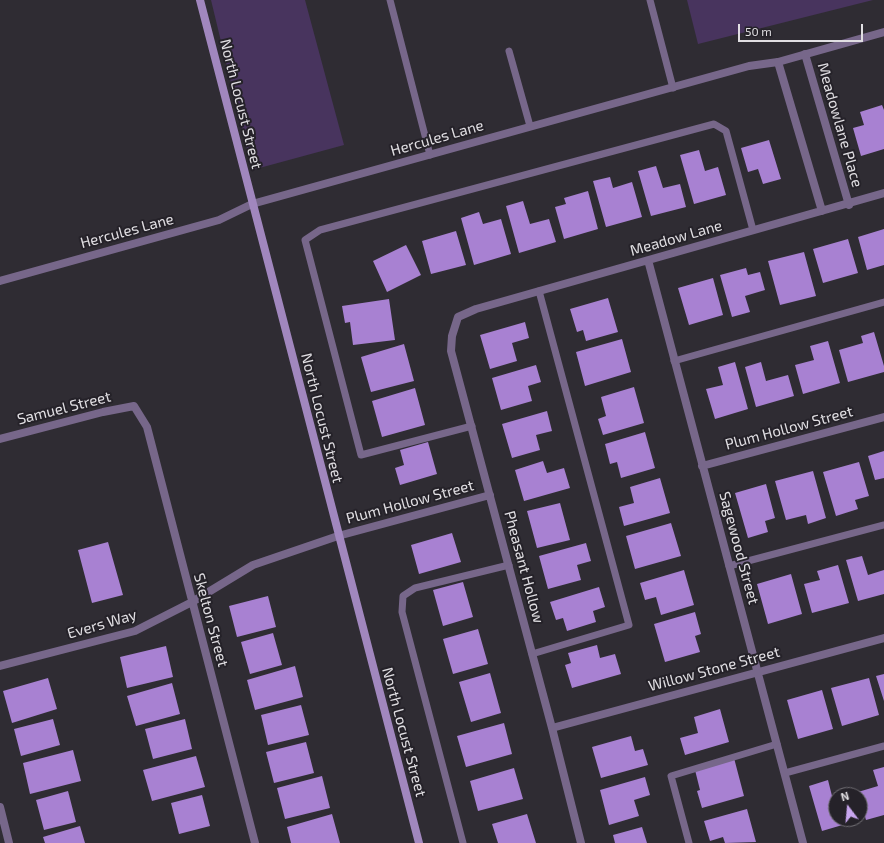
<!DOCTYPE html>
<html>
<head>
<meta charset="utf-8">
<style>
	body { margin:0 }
	#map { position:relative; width:884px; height:843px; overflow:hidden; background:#2f2c33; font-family:"Exo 2",sans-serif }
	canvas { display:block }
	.north { position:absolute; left:828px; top:787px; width:40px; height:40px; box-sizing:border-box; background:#252229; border:1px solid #706e73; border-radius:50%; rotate:344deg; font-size:11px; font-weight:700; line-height:16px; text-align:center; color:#e1dfe3 }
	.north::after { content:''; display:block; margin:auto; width:14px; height:18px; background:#c8a6ef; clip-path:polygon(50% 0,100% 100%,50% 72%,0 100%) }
	.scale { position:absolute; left:738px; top:24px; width:125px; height:18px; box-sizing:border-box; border:2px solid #e1dfe3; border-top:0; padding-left:5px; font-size:12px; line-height:14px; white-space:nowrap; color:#e1dfe3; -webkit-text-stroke:3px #252229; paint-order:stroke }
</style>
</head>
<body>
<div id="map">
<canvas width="884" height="843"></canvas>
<div class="north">N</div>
<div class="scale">50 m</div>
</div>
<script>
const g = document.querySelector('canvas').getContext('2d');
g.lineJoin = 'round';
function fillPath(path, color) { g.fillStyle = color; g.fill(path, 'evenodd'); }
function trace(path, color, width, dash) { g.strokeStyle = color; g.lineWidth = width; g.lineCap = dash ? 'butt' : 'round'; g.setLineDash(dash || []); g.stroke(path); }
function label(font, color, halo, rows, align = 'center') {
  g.font = font + ' "Exo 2",sans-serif'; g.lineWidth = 4; g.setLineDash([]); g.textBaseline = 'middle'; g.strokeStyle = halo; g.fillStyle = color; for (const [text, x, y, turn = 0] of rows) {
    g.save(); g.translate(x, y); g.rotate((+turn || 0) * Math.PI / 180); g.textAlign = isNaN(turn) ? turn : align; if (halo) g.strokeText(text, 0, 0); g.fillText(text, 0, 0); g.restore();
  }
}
const green = new Path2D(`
	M 211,0 L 305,0 L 344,145 L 252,170 Z
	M 687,0 L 873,0 L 698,44 Z`);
const building = new Path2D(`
	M 882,105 L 884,110 L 884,149 L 861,156 L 853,128 L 864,125 L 860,112 Z
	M 769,140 L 781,179 L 763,184 L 758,169 L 748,172 L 741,148 Z
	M 699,150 L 705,171 L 718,167 L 726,195 L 694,204 L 680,155 Z
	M 656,166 L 663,188 L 680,184 L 686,207 L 651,216 L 638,171 Z
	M 610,177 L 613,188 L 632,182 L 642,217 L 606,227 L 593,181 Z
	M 588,191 L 598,229 L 564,239 L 555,207 L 566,204 L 564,198 Z
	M 523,201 L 530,224 L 549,219 L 556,242 L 519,253 L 506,206 Z
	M 479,212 L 483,224 L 501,219 L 511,254 L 474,265 L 461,218 Z
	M 884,229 L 884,265 L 867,270 L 858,237 Z
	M 456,231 L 466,265 L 431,274 L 422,241 Z
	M 848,239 L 858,273 L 823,283 L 813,249 Z
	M 406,245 L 421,275 L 387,292 L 373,261 Z
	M 804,252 L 816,296 L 780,305 L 768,261 Z
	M 746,268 L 748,275 L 760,272 L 765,290 L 745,296 L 750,312 L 732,317 L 720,275 Z
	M 713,278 L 723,315 L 689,325 L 678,288 Z
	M 608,298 L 618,332 L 586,341 L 583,330 L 577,332 L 570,309 Z
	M 389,299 L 395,340 L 353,345 L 350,322 L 345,323 L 342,306 Z
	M 525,322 L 529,338 L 512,343 L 517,361 L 490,369 L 480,335 Z
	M 874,332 L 884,366 L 884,372 L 848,382 L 839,350 L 863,343 L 861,336 Z
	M 622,339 L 631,372 L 585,386 L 576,352 Z
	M 828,341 L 840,383 L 803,394 L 795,365 L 814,360 L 810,346 Z
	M 404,344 L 414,381 L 371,392 L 361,357 Z
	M 735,362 L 748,409 L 715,419 L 706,389 L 723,385 L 718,367 Z
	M 761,362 L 766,381 L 788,375 L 794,396 L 756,407 L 745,367 Z
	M 536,365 L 541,382 L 528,386 L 532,401 L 501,410 L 492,378 Z
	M 634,387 L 644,423 L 603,435 L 598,419 L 606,416 L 601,397 Z
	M 415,388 L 425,425 L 382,437 L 372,401 Z
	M 547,411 L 552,431 L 536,435 L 540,450 L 512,458 L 502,424 Z
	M 645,432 L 655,468 L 621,478 L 617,462 L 610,464 L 605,444 Z
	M 428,442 L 437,474 L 400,485 L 395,468 L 404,465 L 400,450 Z
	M 884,451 L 884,478 L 875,480 L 868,456 Z
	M 543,461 L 547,473 L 564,468 L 570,488 L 524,501 L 515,470 Z
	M 859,462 L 869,496 L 855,500 L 858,509 L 836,516 L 823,472 Z
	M 813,471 L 826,518 L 808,524 L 806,515 L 786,520 L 775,481 Z
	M 660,478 L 670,513 L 624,526 L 619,507 L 634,503 L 630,487 Z
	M 766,484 L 775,518 L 765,521 L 768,532 L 748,538 L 735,493 Z
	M 560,503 L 570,540 L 537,548 L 527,511 Z
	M 671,523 L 681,556 L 635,569 L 626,536 Z
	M 452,533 L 461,562 L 419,574 L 411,545 Z
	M 108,542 L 123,595 L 92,603 L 78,550 Z
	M 586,543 L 591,561 L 577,565 L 581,580 L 548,589 L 539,556 Z
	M 862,556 L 868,575 L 884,570 L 884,594 L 858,601 L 846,560 Z
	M 838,565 L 849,603 L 812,613 L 804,584 L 820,580 L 817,571 Z
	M 684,570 L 694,605 L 661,615 L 656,597 L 645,600 L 640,583 Z
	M 791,574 L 802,614 L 768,624 L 757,584 Z
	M 463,582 L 473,617 L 443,626 L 433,590 Z
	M 599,587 L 605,607 L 593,611 L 596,622 L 567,631 L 563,618 L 556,620 L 550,602 Z
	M 268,596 L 276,627 L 237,637 L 229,606 Z
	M 695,612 L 701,634 L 695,636 L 700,652 L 665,662 L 654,624 Z
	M 478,629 L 488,664 L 453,674 L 443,639 Z
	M 273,633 L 282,665 L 250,674 L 241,642 Z
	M 597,645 L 600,658 L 615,654 L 621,674 L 572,688 L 565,665 L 571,663 L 568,653 Z
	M 166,646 L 173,677 L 127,688 L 120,657 Z
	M 295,666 L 303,697 L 255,710 L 247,680 Z
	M 490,673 L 501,713 L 471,722 L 459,682 Z
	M 884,674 L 884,701 L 876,676 Z
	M 48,678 L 57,709 L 12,723 L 3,691 Z
	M 869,678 L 879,715 L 842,726 L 831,688 Z
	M 172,683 L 180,714 L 136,726 L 127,696 Z
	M 822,690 L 833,729 L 798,739 L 787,700 Z
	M 301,705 L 309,735 L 268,745 L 261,715 Z
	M 720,709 L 729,742 L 685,755 L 680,738 L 698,733 L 694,717 Z
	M 53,719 L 60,745 L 21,756 L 14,729 Z
	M 185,719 L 192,749 L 153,759 L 145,729 Z
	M 504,723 L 512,754 L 466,767 L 457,736 Z
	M 631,736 L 635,751 L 643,749 L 648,765 L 601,778 L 592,747 Z
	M 306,742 L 314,773 L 274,783 L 266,752 Z
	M 73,750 L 81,781 L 30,794 L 23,763 Z
	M 196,756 L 205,787 L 152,801 L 143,770 Z
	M 734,758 L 744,796 L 702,808 L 697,791 L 700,790 L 695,770 Z
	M 884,767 L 884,815 L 866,820 L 858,792 L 878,786 L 873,770 Z
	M 514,768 L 523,799 L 478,811 L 470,781 Z
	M 322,776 L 330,808 L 285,819 L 277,788 Z
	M 645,777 L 650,795 L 634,800 L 639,816 L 609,825 L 600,790 Z
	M 828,780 L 833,800 L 836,799 L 836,819 L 856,819 L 856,821 L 822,831 L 809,786 Z
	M 68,791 L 76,822 L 44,830 L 36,800 Z
	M 202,795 L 210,826 L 179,834 L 171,803 Z
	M 747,809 L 756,842 L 725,843 L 723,837 L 710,841 L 704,821 Z
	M 332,814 L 340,843 L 291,843 L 287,827 Z
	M 527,814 L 536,843 L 498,843 L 492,824 Z
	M 80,826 L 85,843 L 45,843 L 43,837 Z
	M 642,827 L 647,843 L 615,843 L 613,835 Z`);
const service = new Path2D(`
	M 390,0 L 430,155
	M 650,0 L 673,88
	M 509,51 L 530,126
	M 674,361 L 884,302
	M 472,426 L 361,455 L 305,240 L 320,230 L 714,124 L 726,131 L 753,230
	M 729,566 L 884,525
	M 532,654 L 629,625 L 539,291
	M 785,773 L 884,746
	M 463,843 L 402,612 L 403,596 L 415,588 L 509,565
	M 689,843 L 671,776 L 777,744`);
const minor = new Path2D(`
	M 805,54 L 849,205
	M 778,62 L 822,211
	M 648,260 L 803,843
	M 0,439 L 103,412 L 134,406 L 147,427 L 255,843
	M 702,466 L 884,417
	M 0,666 L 135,631 L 192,602 L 253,565 L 338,536 L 490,495
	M 552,728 L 884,638
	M 0,807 L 9,843
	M 581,843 L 552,728 L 451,351 L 452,336 L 458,317 L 476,309 L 884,193`);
const tertiary = new Path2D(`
	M 0,281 L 219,220 L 252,204 L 749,66 L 778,62 L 884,32`);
const secondary = new Path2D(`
	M 200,0 L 419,843`);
const streetNames = [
	["North Locust Street",241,104,76],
	["Meadowlane Place",840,125,74],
	["Hercules Lane",437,138,-16],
	["Hercules Lane",127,231,-15],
	["Meadow Lane",676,238,-16],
	["Samuel Street",64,408,-14],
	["North Locust Street",322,418,76],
	["Plum Hollow Street",789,428,-15],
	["Plum Hollow Street",410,502,-15],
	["Sagewood Street",739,548,75],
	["Pheasant Hollow",524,567,75],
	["Skelton Street",211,620,75],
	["Evers Way",102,624,-16],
	["Willow Stone Street",714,669,-15],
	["North Locust Street",404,732,75]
];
fillPath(green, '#48345e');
fillPath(building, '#a881d2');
trace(service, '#77678a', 7);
trace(minor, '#77678a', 8);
trace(tertiary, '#77678a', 8);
trace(secondary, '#a187be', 8);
label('15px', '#e1dfe3', '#252229', streetNames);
</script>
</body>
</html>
